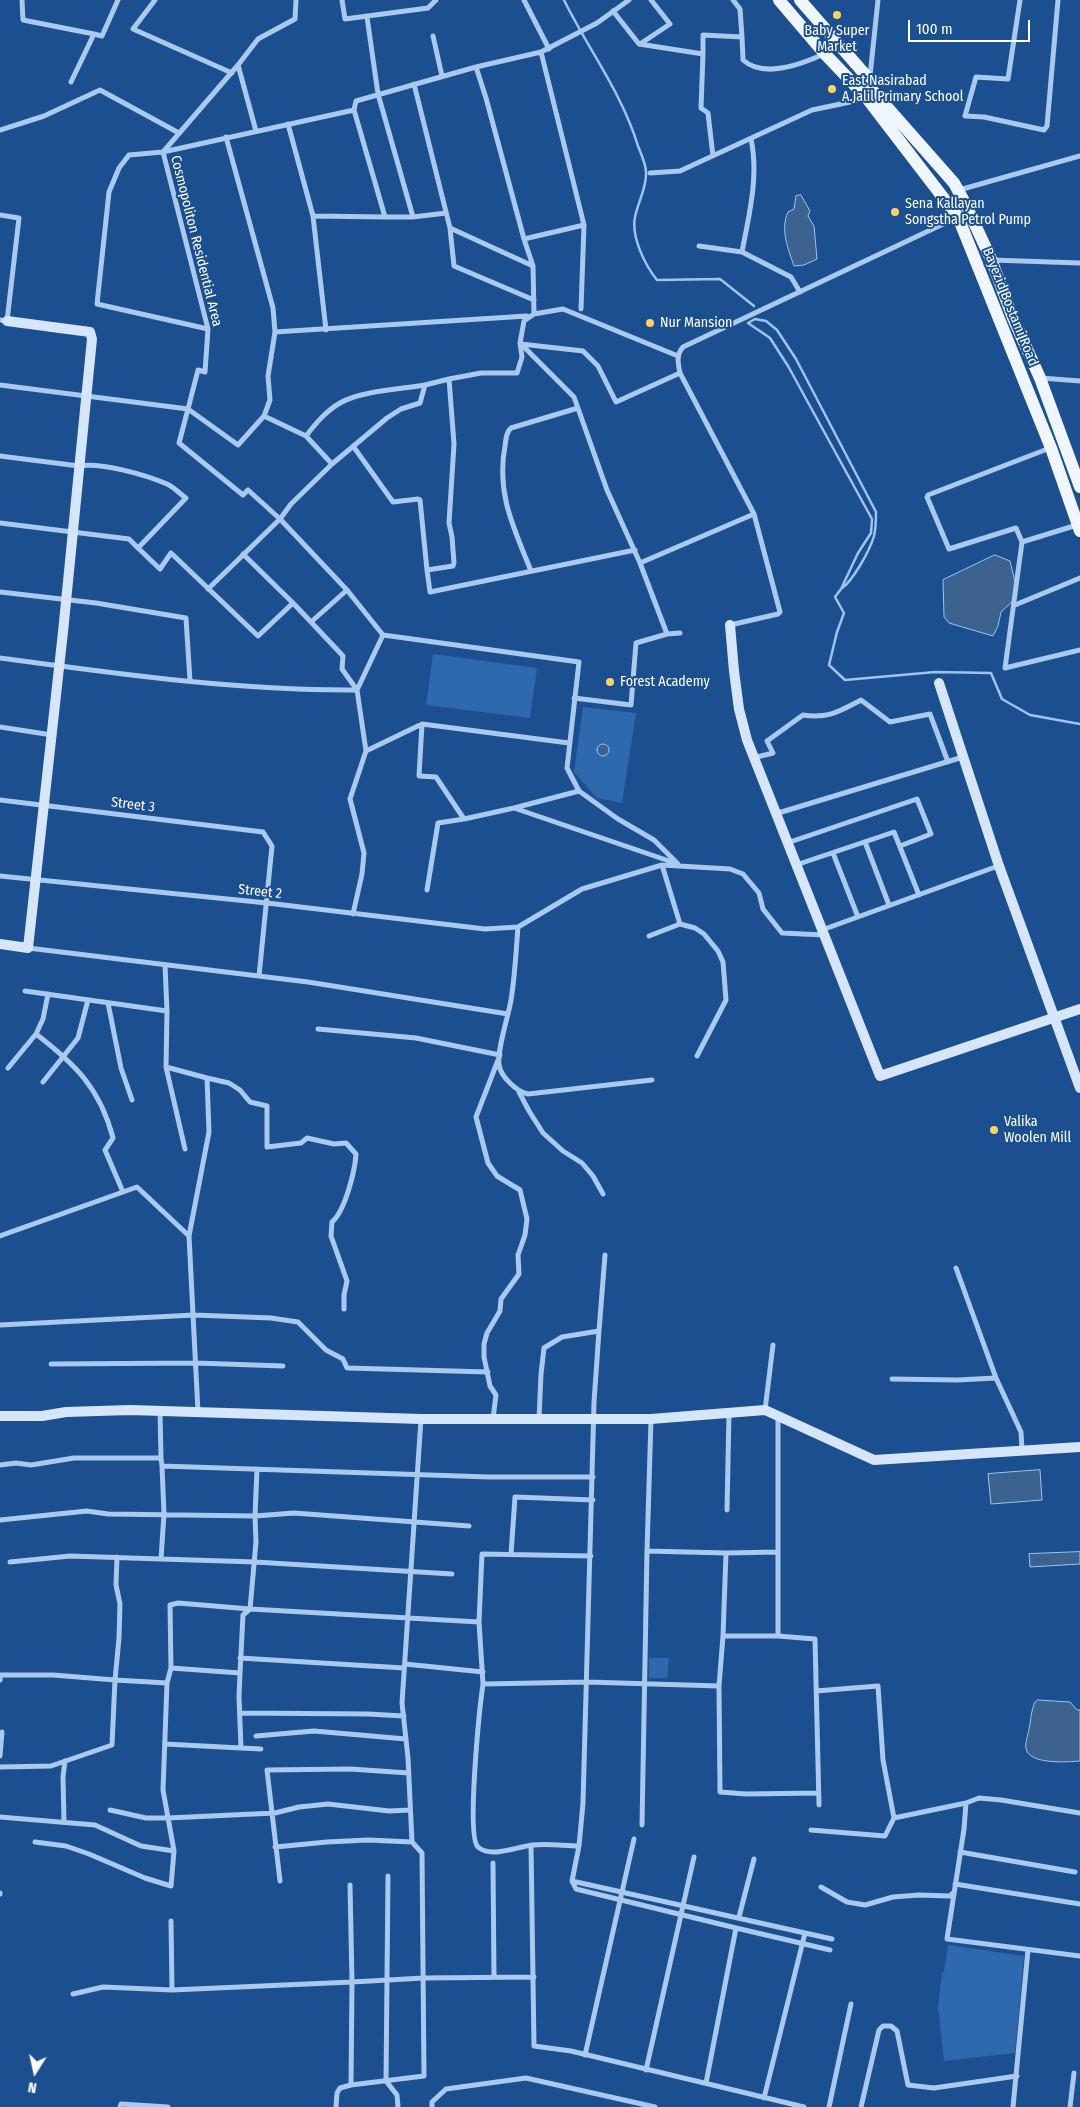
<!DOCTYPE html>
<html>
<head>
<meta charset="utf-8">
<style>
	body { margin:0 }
	#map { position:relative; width:1080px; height:2107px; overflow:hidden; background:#1b4f8f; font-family:"Fira Sans Condensed",sans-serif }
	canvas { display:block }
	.north { position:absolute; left:10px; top:2047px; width:50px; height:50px; -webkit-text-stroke:4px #1b4f8f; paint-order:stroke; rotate:190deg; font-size:14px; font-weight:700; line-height:20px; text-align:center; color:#fff }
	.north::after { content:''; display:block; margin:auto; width:18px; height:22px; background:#fff; clip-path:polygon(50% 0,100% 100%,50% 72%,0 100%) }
	.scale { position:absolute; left:908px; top:20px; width:122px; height:22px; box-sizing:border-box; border:2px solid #fff; border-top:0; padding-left:6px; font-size:15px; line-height:18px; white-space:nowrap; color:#fff; -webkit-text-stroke:4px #1b4f8f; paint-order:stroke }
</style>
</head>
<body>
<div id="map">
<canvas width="1080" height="2107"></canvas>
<div class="north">N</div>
<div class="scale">100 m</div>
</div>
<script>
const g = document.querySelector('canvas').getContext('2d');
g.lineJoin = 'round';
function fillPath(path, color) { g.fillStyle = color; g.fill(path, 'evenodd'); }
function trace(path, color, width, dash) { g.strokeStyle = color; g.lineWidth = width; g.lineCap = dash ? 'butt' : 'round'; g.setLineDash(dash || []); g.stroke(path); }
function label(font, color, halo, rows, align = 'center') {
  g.font = font + ' "Fira Sans Condensed",sans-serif'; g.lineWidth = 4; g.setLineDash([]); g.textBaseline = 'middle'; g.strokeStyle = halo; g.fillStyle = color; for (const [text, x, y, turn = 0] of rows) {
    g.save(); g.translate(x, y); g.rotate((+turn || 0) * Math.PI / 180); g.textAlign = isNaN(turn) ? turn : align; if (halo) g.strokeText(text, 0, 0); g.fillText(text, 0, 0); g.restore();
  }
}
const green = new Path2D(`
	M 433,654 L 537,668 L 530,718 L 426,705 Z
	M 583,707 L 636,713 L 622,803 L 597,798 L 574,772 Z
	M 649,1658 L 669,1658 L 667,1678 L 649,1678 Z
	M 948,1945 L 1024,1956 L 1015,2053 L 944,2061 L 938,2006 L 942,1973 L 944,1972 Z`);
const water = new Path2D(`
	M 801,195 L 810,211 L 808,216 L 814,226 L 817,259 L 804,265 L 794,266 C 788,249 780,229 788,212 L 794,209 L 796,196 Z
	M 995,555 L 1010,561 L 1016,586 L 1014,600 L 1001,612 L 998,626 L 993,636 L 949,623 L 944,617 L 943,580 Z
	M597 750a6 6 0 1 1 12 0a6 6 0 1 1-12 0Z
	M 1040,1470 L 1042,1500 L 991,1504 L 988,1474 Z
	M 1080,1552 L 1080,1564 L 1030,1567 L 1029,1554 Z
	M 1038,1700 L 1070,1702 L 1077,1710 L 1080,1710 L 1080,1761 C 1068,1762 1028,1765 1026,1748 C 1025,1743 1028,1735 1029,1729 C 1031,1720 1031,1710 1035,1702 Z`);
const stream = new Path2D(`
	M 564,0 C 588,49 622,93 638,146 C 641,154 646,164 646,172 C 647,187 638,202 635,217 C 631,237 645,265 657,280 L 720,279 L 754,306
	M 755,319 L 766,321 L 777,330 L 796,359 L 876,512 C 876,520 876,528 874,536 C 870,550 853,581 841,589 L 858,553 L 871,533 L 872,519 L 788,366 L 770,338 L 748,323 Z
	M 841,589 L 835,597 L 844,613 L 837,632 L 829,665 L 845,680 L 935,672 L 991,673 L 1002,699 L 1030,715 L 1080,724`);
const street = new Path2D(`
	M 22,0 L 23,20 L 94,34
	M 155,0 L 133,29 L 232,73
	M 342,0 L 345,19 L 428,8 L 436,0
	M 524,0 L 549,49
	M 733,0 L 740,9 L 742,37
	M 1020,0 L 1008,79 L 976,77 L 965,116 L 984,117 L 1044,130 L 1047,126 L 1058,0
	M 613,11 L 639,44 L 703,54 L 703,35 L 742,37 L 743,60 C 764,79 802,64 824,54
	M 367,17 L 378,94 L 413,217 L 446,213
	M 433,36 L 442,76
	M 640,44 L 670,24 L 651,0
	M 541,52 L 584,225
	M 703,54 L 701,108 L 708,113 L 713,156
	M 238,65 L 256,131
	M 476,67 L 486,98 L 524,239 L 584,225 L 581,309
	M 870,76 L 878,0
	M 71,82 L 94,34 L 102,36 L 118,0
	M 414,84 L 450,228 L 533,266 L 534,314
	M 288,124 L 313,216 L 326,330
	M 0,130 L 44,116 L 100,90 L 179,133
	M 751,139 C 759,176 749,215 742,252 L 791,277 L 800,292
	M 650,173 L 680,171 L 812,110 L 855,101 L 865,97
	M 959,190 L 1080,156
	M 0,215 L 19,218 L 7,321 L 0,320
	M 313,216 L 385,217 L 354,110
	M 385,217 L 413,217
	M 450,228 L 454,266 L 534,300
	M 524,239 L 533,266
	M 699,246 L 742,252
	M 992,260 L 1080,263
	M 208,329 L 97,304 L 109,192 L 119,168 L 129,155 L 163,152 L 238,65 L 258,39 L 295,19 L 296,0
	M 275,332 L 527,316
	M 520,343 L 574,397 L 607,490 L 640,563 L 754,514 L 680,373 C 678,363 676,355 683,347 L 958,217
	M 521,344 L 583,351 L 598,366 L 616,402 L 680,373
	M 1041,378 L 1080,381
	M 449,379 L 425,385 L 420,403 L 401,409 L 387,418 L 332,464 L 291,504 L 280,519 L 347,590 L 383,635 L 579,662 L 567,768 L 579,791 L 618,819 L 654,840 L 678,864 L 514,808
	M 0,385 L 188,409 L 198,370 L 205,372 L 208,329 L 163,152 L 354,110 L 356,101 L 476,67 L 541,52 L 597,23 L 629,0
	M 264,416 L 306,436 C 316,423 326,411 340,403 C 361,391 401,389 425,385
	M 306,436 L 332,464
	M 353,446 L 393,502 L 418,499 L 420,500 L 427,570
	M 1050,448 L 928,495 L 927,497 L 949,549 L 1016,528 L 1022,542 L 1077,525
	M 0,456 L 79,466 C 101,462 146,475 167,484 C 174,487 180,494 186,498 L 138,548 L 160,569 L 171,553 L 258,636 L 293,603 L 311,622
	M 0,523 L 129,539 L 138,548
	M 1022,542 L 1005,668 L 1080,650
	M 635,550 L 430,592 L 427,570 L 453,566 L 454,563 L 452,537 L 449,523 L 454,444 L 449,379 L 481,373 L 517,373 L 522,357 L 520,343 L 524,321 L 534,314 L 563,309 L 678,356
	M 243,554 L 293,603
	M 640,563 L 667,634 L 680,633
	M 531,571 C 514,528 496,494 505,446 C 506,439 506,432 511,428 L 578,408
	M 208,589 L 280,519 L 248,490 L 243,495 L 179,443 L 188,409 L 238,445 L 264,416 L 270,400 L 268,376 L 275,332 L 273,308 L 226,137
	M 0,592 L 96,603 L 186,618 L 190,681
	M 1015,605 L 1080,578
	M 730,625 L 778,614 L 780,612 L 754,514
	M 0,658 C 119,674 238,691 357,690 L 342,669 L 343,656 L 311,622 L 347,590
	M 574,698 L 631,705 L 636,643 L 667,634
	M 0,727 L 52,735
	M 366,751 L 422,724
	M 753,758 L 773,753 L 767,741 L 803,715 C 828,719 840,711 861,700 L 890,722 L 930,714 L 948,762
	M 0,800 L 263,832 L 272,846 L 259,976
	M 775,814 L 963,757
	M 464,819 L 514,808 L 579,791
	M 865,842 L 889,905
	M 787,843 L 917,799 L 931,834 L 900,846
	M 833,853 L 858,917
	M 662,865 L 680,924
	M 796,865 L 894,832 L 919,895
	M 0,876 L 267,903 L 485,929 L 518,927
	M 427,890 L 438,823 L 464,819 L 436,777 L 419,776 L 422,724 L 569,743
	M 353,914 L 362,874 L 364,853 L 350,799 L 366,751 L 357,690 L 383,635
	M 822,930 L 998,866
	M 649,936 L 680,924 L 695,928 L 704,934 L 718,951 L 723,962 L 726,1000 L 697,1056
	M 28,948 L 308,982 L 508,1014
	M 165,965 L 167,1011 L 166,1067 L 207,1078 L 209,1132 L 189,1236 L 198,1412
	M 25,991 L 167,1011
	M 108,1003 L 121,1068 L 132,1100
	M 318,1029 L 416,1038 L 500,1055 L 476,1117 L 488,1163 L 497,1176 L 520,1190 L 527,1219 L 525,1235 L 518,1255 L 519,1274 L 501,1299 L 500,1311 L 487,1333 L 484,1344 L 484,1357 L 490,1386 L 496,1395 L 493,1419
	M 36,1034 L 43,1019 L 48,994
	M 166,1067 L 185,1149
	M 8,1068 L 36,1034 C 75,1064 100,1088 113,1138 L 105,1150 L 123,1192
	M 207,1078 L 229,1083 L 240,1090 L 250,1102 L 267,1106 L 267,1147 L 301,1143 L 307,1138 L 334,1144 L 346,1143 L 356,1154 C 355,1171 345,1211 332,1222 L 331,1236 L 347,1281 L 344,1295 L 344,1309
	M 652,1080 L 528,1094 C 517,1092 501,1077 499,1065 C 497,1049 508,1018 511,1000 C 515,976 516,951 518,927 L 582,889 L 662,865 L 730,869 L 743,874 L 759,893 L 763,909 L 782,933 L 824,935
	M 43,1082 L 78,1038 L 88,1000
	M 519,1092 L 529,1111 L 543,1133 L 563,1151 L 582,1163 L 593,1176 L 603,1194
	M 0,1236 L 137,1187 L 189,1236
	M 956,1268 L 996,1378 L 1021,1432 L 1022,1450
	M 0,1325 L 194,1315 L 271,1318 L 298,1322 L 326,1350 L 343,1359 L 347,1368 L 488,1372
	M 599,1331 L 594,1402 L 583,1803 L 579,1846 L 572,1881 L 576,1889 L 736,1928 L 706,2083
	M 51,1364 L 196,1363 L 283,1366
	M 892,1379 L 957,1380 L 996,1378
	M 765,1410 L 773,1345
	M 160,1411 L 161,1458
	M 778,1417 L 778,1636 L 815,1639 L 819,1805
	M 539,1419 L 541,1374 L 544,1348 L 562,1337 L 599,1331 L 605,1255
	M 651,1419 L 647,1551 L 726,1553
	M 0,1465 L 16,1463 L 31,1465 L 74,1458 L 161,1458 L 162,1466
	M 727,1510 L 729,1413
	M 0,1520 L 87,1511 L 108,1514 L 255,1516 L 257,1469
	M 511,1554 L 515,1497 L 593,1500
	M 161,1559 L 255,1562 L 452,1574
	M 10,1562 L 70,1556 L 161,1559 L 164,1514 L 162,1466 L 489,1477 L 593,1477
	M 479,1622 L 483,1684 L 587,1682 L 719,1686 L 723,1636 L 726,1553 L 778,1552
	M 723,1636 L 778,1636
	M 240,1658 L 404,1668
	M 405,1664 L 483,1672
	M 171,1668 L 240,1673 L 243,1615 L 250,1609 L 256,1542 L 255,1516 L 294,1513 L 469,1526
	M 240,1673 L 239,1697 L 241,1748 L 261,1749
	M 0,1680 L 0,1675 L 53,1675 L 115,1680 L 119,1638 L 120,1604 L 116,1585 L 117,1557
	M 483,1684 C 480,1705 466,1836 478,1847 C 491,1859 519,1846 533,1845 C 548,1843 565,1846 579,1846
	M 719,1686 L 720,1792 L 746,1794 L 818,1793
	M 816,1691 L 878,1686 L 883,1760 L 894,1818
	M 240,1713 L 368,1714 L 404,1716
	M 256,1736 L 314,1731 L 406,1739
	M 165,1744 L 241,1748
	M 0,1756 L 2,1732
	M 0,1767 L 51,1766 L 112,1745 L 115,1680 L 167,1683
	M 966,1803 L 979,1798 L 1001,1800 L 1080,1813
	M 110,1810 L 146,1818 L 168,1818 L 275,1813 L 299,1807 L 328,1804 L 389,1811 L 410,1810
	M 0,1817 L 95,1825 L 141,1846 L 174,1851
	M 64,1822 L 63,1777 L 65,1761
	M 642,1825 L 647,1551
	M 811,1830 L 885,1836 L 894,1818 L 966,1803 L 964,1829 L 947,1939 L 1080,1956
	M 35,1842 L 66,1846 L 89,1854 L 145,1878 L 171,1886 L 174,1851 L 163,1790 L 167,1683 L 171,1668 L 170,1605 L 178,1603 L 250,1609 L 479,1622 L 482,1554 L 591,1556
	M 412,1842 L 422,1853 L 424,2076 L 351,2085 L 352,1982 L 424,1978 L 534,1977
	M 531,1845 L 534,2046 L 571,2051 L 804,2107
	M 275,1847 L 327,1842 L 368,1840 L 412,1842 L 408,1758 L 402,1703 L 421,1419
	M 960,1852 L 1075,1872
	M 493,1863 L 494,1977
	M 388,1876 L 386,2081 L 397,2095 L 398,2107
	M 280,1881 L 267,1770 L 350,1769 L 409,1773
	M 572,1881 L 805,1933 L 764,2098
	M 955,1884 L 1080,1904
	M 821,1887 L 847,1902 L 865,1905 L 893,1897 L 919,1895 L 950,1896 L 953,1893
	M 0,1893 L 0,1894
	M 739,1917 L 754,1859
	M 171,1921 L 172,1990
	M 736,1928 L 830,1950
	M 805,1933 L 832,1939
	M 73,1994 L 103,1987 L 172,1990 L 352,1982 L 350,1885
	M 585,2055 L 634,1839
	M 646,2070 L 694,1857
	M 120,2107 L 121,2104 L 168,2107
	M 336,2107 L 337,2093 L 340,2088 L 351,2085
	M 432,2107 L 432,2102 L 446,2089 L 526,2078 L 655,2107
	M 829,2107 L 851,2004
	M 861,2107 L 879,2030 L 883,2026 L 891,2026 L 897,2031 L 908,2085 L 934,2088 L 1017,2076
	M 1013,2107 L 1028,1950
	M 1070,2107 L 1074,2073`);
const secondary = new Path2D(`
	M 730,625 L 734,671 L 739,709 L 747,740 L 880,1076 L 1080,1009
	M 939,683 L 999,866 L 1080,1088
	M 0,944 L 28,948 L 63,632 L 92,339 L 90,332 L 7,321
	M 0,1416 L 42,1416 L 66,1412 L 130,1410 L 421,1419 L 651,1419 L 765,1410 L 874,1460 L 1080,1447`);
const primary = new Path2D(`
	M 779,0 L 825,54 L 866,97 L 958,217 L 1051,448 L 1080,531
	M 800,0 L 869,79 L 872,90 L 954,183 L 965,203 L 991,259 L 1013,318 L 1040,378 L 1080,487`);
const markers = [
	[837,15,5,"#ffd166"],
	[832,89,5,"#ffd166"],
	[895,212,5,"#ffd166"],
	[650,323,5,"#ffd166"],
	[610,682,5,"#ffd166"],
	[994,1130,5,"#ffd166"]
];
const poiNames = [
	["Baby Super",837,31,"center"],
	["Market",837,47,"center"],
	["East Nasirabad",842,81],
	["A.Jalil Primary School",842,97],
	["Sena Kallayan",905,204],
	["Songstha Petrol Pump",905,220],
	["Nur Mansion",660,323],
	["Forest Academy",620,682],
	["Valika",1004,1122],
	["Woolen Mill",1004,1138]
];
const streetNames = [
	["Cosmopoliton Residential Area",196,241,76],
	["Bayezid Bostami Road",1010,307,68],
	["Street 3",133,805,7],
	["Street 2",260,892,6]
];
fillPath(green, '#2e69ad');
fillPath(water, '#3c6290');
trace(water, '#9cc4f0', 1);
trace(stream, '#9cc4f0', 2.5);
trace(street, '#a9c9ee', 5);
trace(secondary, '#d6e6fa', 10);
trace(primary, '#f0f6ff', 12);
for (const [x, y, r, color] of markers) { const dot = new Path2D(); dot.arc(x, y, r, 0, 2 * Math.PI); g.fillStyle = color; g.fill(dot); trace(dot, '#1b4f8f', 2); }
label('14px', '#fff', '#1b4f8f', poiNames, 'left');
label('14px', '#fff', '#1b4f8f', streetNames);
</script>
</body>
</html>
